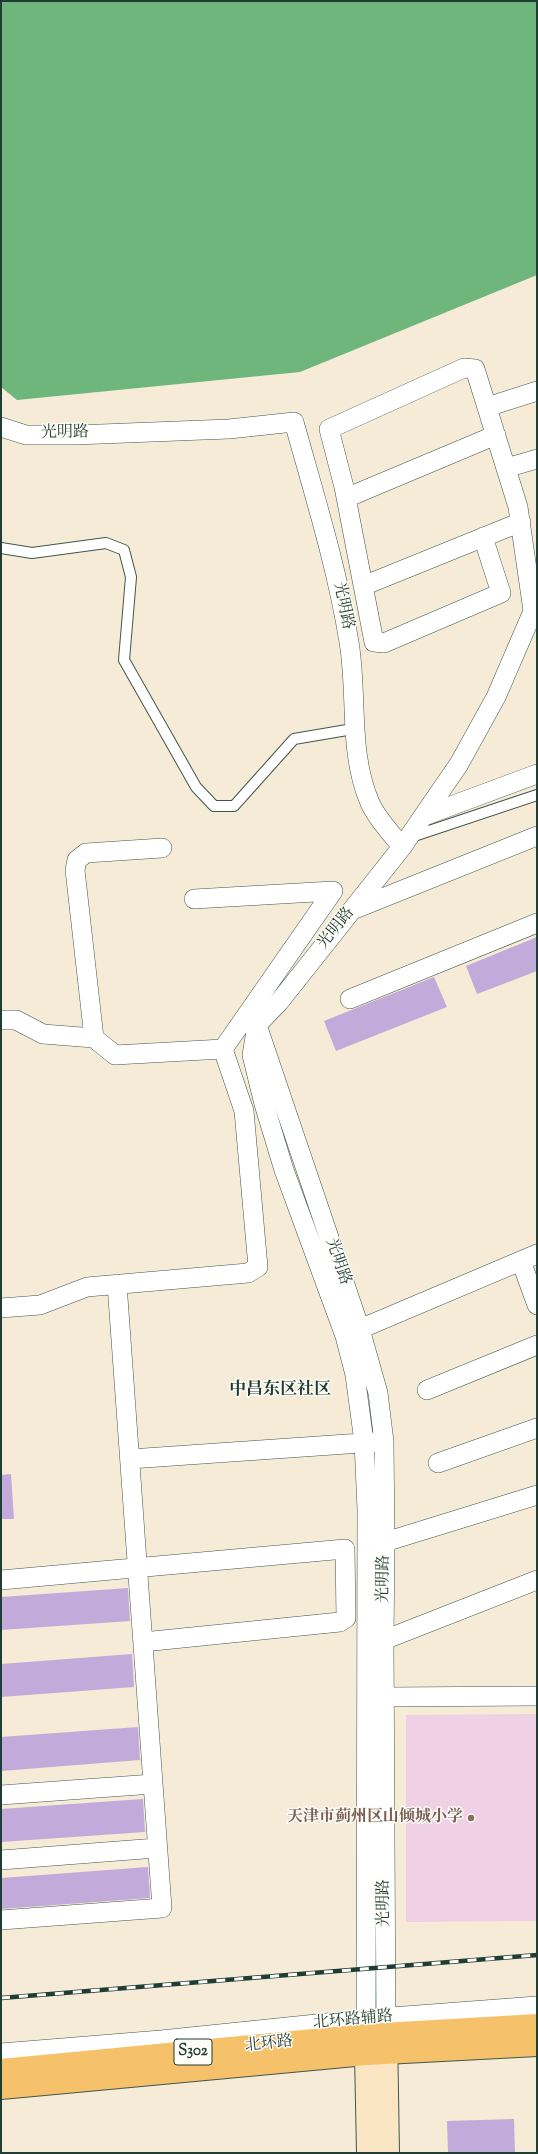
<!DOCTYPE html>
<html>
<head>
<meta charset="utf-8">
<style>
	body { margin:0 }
	#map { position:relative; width:538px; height:2154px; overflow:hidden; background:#f5ebd6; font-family:"Sorts Mill Goudy",serif }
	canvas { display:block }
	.frame { position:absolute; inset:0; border:2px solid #1f3d34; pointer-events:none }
</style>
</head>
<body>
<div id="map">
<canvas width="538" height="2154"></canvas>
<div class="frame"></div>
</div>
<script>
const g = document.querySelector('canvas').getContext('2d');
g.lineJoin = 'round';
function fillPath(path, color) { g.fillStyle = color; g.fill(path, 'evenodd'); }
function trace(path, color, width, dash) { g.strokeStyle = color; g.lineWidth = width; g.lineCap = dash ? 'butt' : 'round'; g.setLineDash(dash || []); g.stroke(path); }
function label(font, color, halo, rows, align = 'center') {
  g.font = font + ' "Sorts Mill Goudy","Noto Serif SC",serif'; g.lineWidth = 3; g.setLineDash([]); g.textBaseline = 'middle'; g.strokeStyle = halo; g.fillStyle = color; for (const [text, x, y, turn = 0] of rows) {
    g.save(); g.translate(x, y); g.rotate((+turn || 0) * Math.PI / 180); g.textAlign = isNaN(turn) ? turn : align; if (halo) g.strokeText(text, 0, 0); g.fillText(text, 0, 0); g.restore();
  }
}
const built = new Path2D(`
	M 537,1714 L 537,1921 L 406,1922 L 406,1715 Z`);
const forest = new Path2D(`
	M 1,1 L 537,1 L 537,275 L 300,372 L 17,400 L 1,387 Z`);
const building = new Path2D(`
	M 537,937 L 537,971 L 477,994 L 466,966 Z
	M 434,977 L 447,1007 L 336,1051 L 324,1021 Z
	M 11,1474 L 14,1519 L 1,1519 L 1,1475 Z
	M 128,1588 L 130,1621 L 1,1630 L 1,1597 Z
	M 132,1654 L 134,1687 L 1,1697 L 1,1664 Z
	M 138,1727 L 140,1760 L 1,1771 L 1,1737 Z
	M 143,1799 L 145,1832 L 1,1842 L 1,1809 Z
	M 148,1867 L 150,1898 L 1,1909 L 1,1878 Z
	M 514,2119 L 515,2153 L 448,2153 L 447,2121 Z`);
const lane = new Path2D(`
	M 1,548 L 32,553 L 106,543 L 124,550 L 131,577 L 124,660 L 196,787 L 214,806 L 234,806 L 294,739 L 353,729
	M 411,837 L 537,795`);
const street = new Path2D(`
	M 487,407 L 537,391
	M 1,427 L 26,435 L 75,435 L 229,429 L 294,422 C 314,494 337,567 349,642 C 358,696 348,752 370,803 C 377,819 392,834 402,847 L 279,1002 L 257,1025 L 252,1055 L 264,1104 L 284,1170 L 345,1336 L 355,1375 L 364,1442 L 367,1509 L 366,2049
	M 506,468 L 537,459
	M 346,498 L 496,435
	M 483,537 L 501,593 L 384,643 L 374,642 L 344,487 L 329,429 L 464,368 L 475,369 L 518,507 L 533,611
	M 363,586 L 521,522
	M 424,816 L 537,774
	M 402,847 L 459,764 L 496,697 L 537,602
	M 355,909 L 537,836
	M 350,999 L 537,923
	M 1,1020 L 16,1020 L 43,1034 L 94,1038 L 115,1055 L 223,1049
	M 258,1028 L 360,1329 L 378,1393 L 384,1442 L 385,1542 L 384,1640 L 386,2034
	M 94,1038 L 75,870 L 77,860 L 86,853 L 162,848
	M 521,1261 L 537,1305
	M 1,1308 L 40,1305 L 87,1287 L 248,1273 L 258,1267 L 244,1111 L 223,1049 L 333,891 L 194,899
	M 360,1329 L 537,1254
	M 427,1390 L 537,1345
	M 130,1459 L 376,1442
	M 438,1463 L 537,1428
	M 385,1542 L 537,1495
	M 1,1580 L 345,1549 L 346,1618 L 340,1622 L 143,1642
	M 384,1640 L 537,1580
	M 385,1697 L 537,1696
	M 1,1795 L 153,1784
	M 1,1860 L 157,1848
	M 1,1920 L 162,1908 L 117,1284
	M 1,2053 L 161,2040 L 365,2019 L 537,2006`);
const secondary = new Path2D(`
	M 386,2034 L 388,2153
	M 366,2054 L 368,2153`);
const highway = new Path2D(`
	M 1,2070 L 366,2035 L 537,2025
	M 1,2088 L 366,2054 L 537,2045`);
const rail = new Path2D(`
	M 1,1998 L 537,1955`);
const markers = [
	[471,1818,4,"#8d6e63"]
];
const shields = [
	[193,2052,38]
];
const shieldNames = [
	["S302",193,2052]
];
const streetNames = [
	["光明路",65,434,-1],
	["光明路",342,606,78],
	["光明路",337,929,-51],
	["光明路",337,1262,71],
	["光明路",385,1579,-89],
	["光明路",385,1903,-90],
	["北环路辅路",353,2021,-5],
	["北环路",269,2045,-6]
];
const educationNames = [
	["天津市蓟州区山倾城小学",463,1818]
];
const neighbourhoodNames = [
	["中昌东区社区",280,1391]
];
fillPath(built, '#f0d0e4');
fillPath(forest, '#6eb67b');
fillPath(building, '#c2abda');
trace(lane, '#3f574c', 12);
trace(street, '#3f574c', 20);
trace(secondary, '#3f574c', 24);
trace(highway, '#3f574c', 24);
trace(lane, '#fff', 10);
trace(street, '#fff', 19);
trace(secondary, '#fbe6c4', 22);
trace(highway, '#f6c16b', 22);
trace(rail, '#1f3d34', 4.5);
trace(rail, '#fdfcf7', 3, [9]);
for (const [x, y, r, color] of markers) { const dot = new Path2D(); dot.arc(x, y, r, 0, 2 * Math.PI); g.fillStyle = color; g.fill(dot); trace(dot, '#fdfcf7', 1.5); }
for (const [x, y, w] of shields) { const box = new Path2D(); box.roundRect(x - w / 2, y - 13, w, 26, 3); g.fillStyle = '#fdfcf7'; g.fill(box); trace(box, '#1f3d34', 1); }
label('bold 15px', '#1f3d34', null, shieldNames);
label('16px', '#1f3d34', '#fdfcf7', streetNames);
label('bold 16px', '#785e54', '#fdfcf7', educationNames, 'right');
label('bold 17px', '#1f3d34', '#fdfcf7', neighbourhoodNames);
</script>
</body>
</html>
